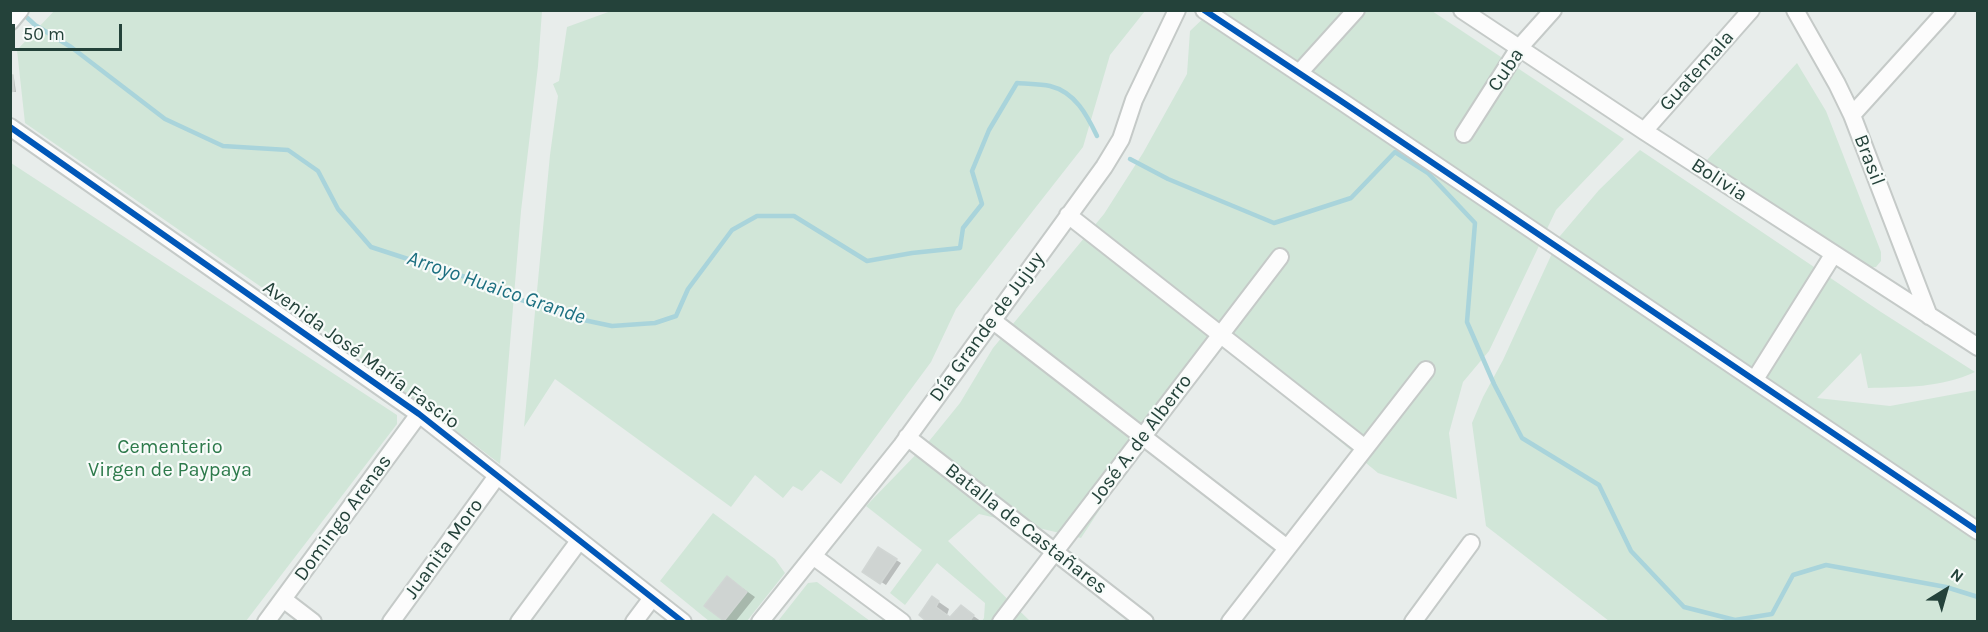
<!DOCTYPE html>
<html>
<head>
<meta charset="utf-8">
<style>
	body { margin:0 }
	#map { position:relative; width:1988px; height:632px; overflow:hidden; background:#e8edeb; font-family:Karla,sans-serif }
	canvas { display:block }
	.frame { position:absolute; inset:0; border:12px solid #24423a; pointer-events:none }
	.north { position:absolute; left:1916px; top:560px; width:60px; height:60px; -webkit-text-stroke:4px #f7fbf9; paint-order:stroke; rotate:37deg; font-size:16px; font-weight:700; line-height:24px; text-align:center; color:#24423a }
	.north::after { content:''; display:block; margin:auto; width:21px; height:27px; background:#24423a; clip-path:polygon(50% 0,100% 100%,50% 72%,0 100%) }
	.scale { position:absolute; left:12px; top:24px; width:110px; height:27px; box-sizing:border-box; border:3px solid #24423a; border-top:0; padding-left:8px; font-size:18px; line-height:21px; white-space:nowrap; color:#24423a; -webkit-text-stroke:4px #f7fbf9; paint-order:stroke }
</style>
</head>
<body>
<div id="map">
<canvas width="1988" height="632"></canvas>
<div class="frame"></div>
<div class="north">N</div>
<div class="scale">50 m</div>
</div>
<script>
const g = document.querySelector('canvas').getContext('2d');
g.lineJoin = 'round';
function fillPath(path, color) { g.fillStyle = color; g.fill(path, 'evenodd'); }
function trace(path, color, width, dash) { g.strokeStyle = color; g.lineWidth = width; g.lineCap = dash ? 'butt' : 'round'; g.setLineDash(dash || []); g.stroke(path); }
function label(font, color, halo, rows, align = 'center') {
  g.font = font + ' Karla,sans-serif'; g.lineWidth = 4.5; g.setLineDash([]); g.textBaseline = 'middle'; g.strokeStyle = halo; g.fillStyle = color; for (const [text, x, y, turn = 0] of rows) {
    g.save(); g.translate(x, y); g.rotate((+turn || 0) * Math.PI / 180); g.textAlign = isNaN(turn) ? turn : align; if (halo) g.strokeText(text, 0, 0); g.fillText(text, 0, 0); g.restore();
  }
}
const green = new Path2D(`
	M 55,10 L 542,11 L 538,66 L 521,211 L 500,464 L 326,332 L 25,123 L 17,50 Z
	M 611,11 L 611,10 L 1145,11 L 1110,55 L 1083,147 L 956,309 L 931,362 L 841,484 L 821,470 L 802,491 L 793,486 L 783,498 L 755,475 L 731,507 L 555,379 L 524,427 L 550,155 L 558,96 L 553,84 L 559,81 L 567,27 Z
	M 1211,11 L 1432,11 L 1624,139 L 1556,210 L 1489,351 L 1463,382 L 1449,433 L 1457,499 L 1378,473 L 1214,336 L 1081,538 L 979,514 L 948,541 L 1030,621 L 982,621 L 984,618 L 985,603 L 937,563 L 905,605 L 890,593 L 922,550 L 866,506 L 930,440 L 960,403 L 993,348 L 1104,214 L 1143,153 L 1187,74 L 1190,31 Z
	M 1797,63 L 1826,111 L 1881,252 L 1881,261 L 1876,267 L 1867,268 L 1707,160 Z
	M 1640,150 L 1881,312 L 1975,372 C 1941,388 1905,387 1868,388 L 1861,353 L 1817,398 L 1890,406 L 1977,390 L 1977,621 L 1609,621 L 1486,526 L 1472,423 L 1483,397 L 1503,360 L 1560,236 L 1599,190 Z
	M 11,163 L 397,415 L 397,424 L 246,621 L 11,621 Z
	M 713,513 L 775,559 L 785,573 L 747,621 L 709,621 L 660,581 Z
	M 817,582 L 870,621 L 778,621 L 808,583 Z`);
const shadow = new Path2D(`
	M 12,76 L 14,78 L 16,92 L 11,92 L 10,77 Z
	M 879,549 L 901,563 L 886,585 L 864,571 Z
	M 728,578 L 755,597 L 735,622 L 725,620 Z
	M 933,598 L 949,609 L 947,615 L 951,618 L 961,607 L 982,622 L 930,622 Z`);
const stream = new Path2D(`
	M 21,12 L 35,25 L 71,47 L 165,119 L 223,146 L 288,150 L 318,171 L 338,209 L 371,247 L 451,273 L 495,285 L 510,296 L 574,318 L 612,326 L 655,323 L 676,316 L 688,289 L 732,230 L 757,216 L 794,216 L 867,261 L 912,253 L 960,248 L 963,228 L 982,204 L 972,171 L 989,130 L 1017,83 C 1028,84 1040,84 1050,86 C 1075,92 1087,115 1097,136
	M 1130,159 L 1168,179 L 1274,223 L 1351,198 L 1395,152 L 1428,173 L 1475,223 L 1467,322 L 1494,384 L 1522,438 L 1599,485 L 1631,551 L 1684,607 L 1735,620 L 1772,614 L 1793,575 L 1826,565 L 1946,587 L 1978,597`);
const building = new Path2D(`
	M 10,75 L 13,75 L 14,91 L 10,92 Z
	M 878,547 L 897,559 L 880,584 L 862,572 Z
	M 727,576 L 747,592 L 724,621 L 704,606 Z
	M 932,596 L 939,601 L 936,607 L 950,617 L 961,605 L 974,615 L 969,622 L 927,622 L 919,615 Z`);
const minor = new Path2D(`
	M 1204,10 L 1344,103 L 1978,531
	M 1462,10 L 1644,131 L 1978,347
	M 1795,10 L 1837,84 L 1852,115 L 1929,316
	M 10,22 L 20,10
	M 1299,73 L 1356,10
	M 1852,115 L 1947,10
	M 10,127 L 419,414 L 683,622
	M 1644,131 L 1751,10
	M 1464,134 L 1519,48 L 1553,10
	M 1068,215 L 1365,448
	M 992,320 L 1287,548
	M 1757,376 L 1833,255
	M 907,437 L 1145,622
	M 813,556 L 902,622
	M 283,599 L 313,622
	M 266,622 L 419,414
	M 391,622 L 497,476
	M 519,622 L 579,541
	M 634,622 L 652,598
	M 760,622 L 902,445 L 1104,167 L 1121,139 L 1134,100 L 1177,10
	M 1001,622 L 1280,257
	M 1230,622 L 1426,370
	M 1413,622 L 1471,543`);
const cycleway = new Path2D(`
	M 1204,10 L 1344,103 L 1978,531
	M 10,127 L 419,414 L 683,622`);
const streetNames = [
	["Cuba",1506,70,-56],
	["Guatemala",1697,71,-48],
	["Brasil",1869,160,69],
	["Bolivia",1719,180,33],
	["Día Grande de Jujuy",987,327,-54],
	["Avenida José María Fascio",361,355,36],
	["José A. de Alberro",1141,439,-53],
	["Domingo Arenas",343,518,-54],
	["Batalla de Castañares",1026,529,38],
	["Juanita Moro",444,549,-54]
];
const parkNames = [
	["Cementerio",170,447],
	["Virgen de Paypaya",170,470]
];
const waterNames = [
	["Arroyo Huaico Grande",496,288,19]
];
fillPath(green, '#d1e6d8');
fillPath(shadow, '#0003');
trace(stream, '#a9d4db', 4.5);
fillPath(building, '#cfd4d2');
trace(building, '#d1d6d4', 1.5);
trace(minor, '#c5cac8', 20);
trace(minor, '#fcfcfc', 16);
trace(cycleway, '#0057b8', 6);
label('20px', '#24423a', '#f7fbf9', streetNames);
label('20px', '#2d7a4b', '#f7fbf9', parkNames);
label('italic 21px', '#1c6f80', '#f7fbf9', waterNames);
</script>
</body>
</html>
